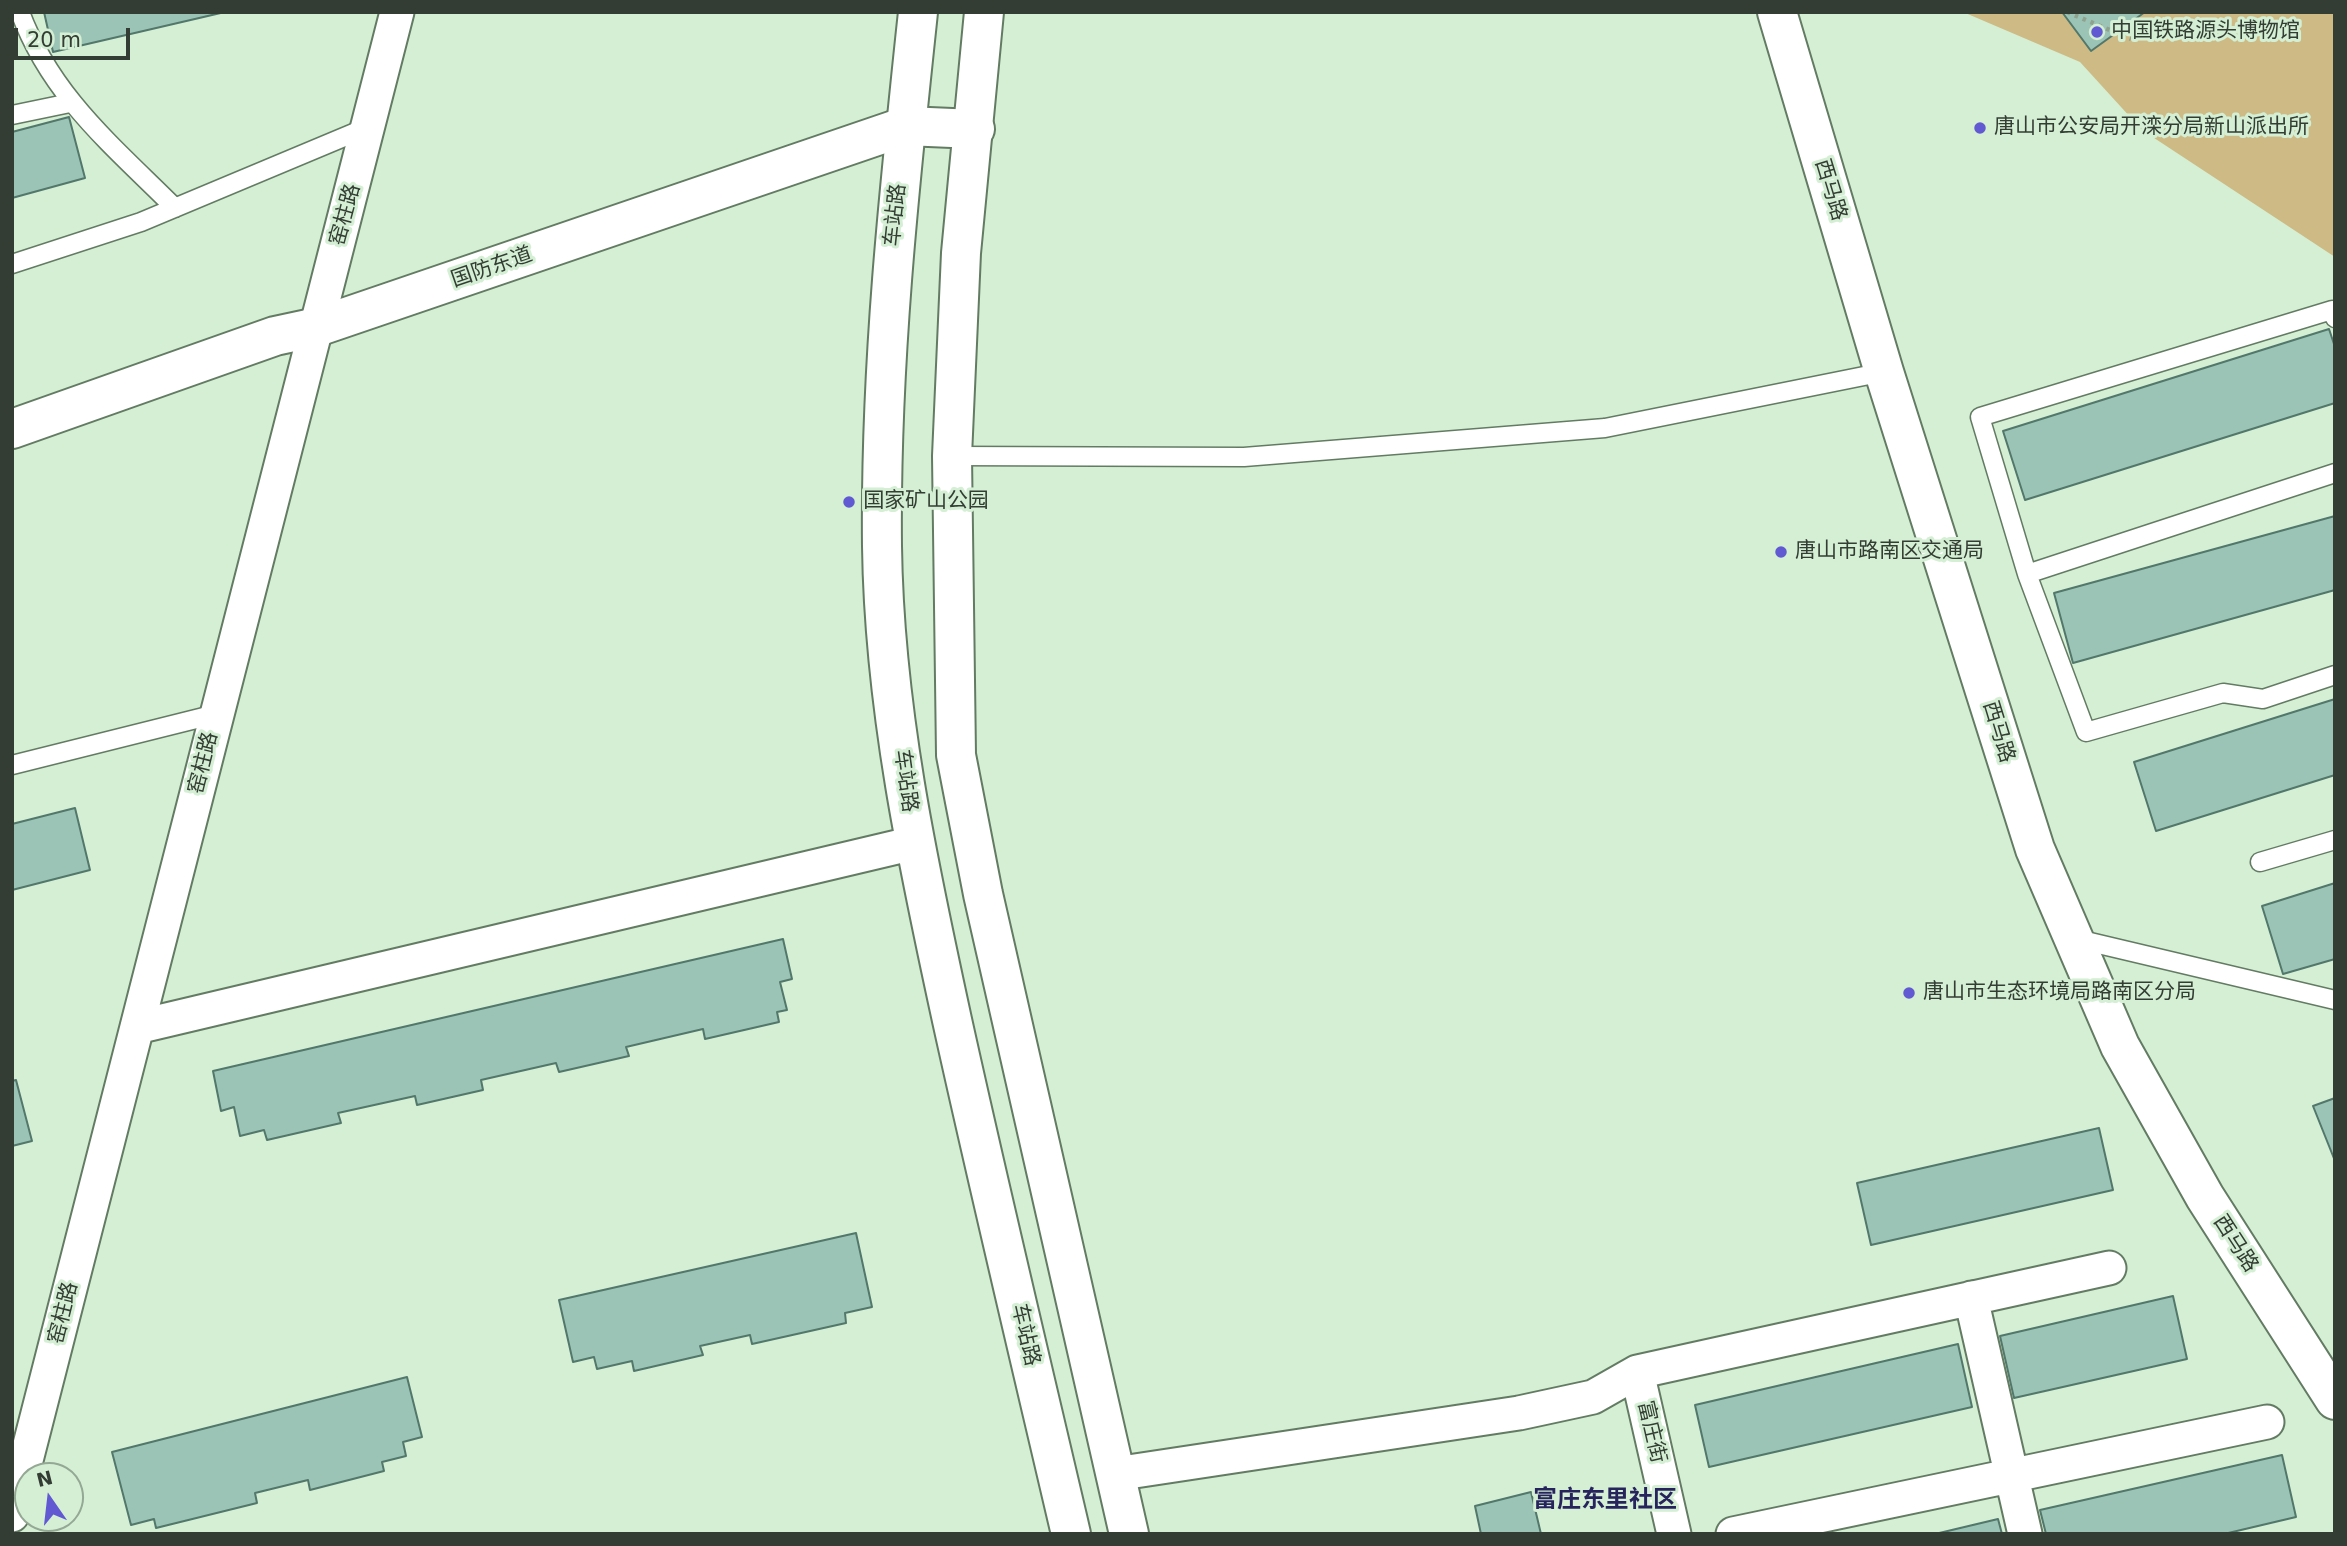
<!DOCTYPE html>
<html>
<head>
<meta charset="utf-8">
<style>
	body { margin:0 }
	#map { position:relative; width:2347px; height:1546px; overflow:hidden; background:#d4efd4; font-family:"DejaVu Sans",sans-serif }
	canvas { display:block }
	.frame { position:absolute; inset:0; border:14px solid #333d33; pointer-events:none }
	.north { position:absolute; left:14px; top:1462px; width:70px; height:70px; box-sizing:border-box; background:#d4efd4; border:2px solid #94a894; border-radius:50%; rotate:346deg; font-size:19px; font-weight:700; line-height:28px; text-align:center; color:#333d33 }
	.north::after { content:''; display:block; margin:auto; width:24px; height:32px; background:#6159d2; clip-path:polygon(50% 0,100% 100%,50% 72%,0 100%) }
	.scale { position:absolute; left:14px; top:28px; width:116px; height:32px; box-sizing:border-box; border:4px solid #333d33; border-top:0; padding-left:9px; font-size:21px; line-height:24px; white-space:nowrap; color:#333d33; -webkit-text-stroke:5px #d4efd4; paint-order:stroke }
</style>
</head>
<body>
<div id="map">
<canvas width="2347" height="1546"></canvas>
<div class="frame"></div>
<div class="north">N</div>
<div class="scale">20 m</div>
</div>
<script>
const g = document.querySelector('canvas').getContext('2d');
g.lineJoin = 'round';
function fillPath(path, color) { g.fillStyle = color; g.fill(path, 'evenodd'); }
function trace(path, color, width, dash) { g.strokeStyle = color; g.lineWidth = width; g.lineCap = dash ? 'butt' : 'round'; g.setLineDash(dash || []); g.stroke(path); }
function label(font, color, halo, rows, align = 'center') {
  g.font = font + ' "DejaVu Sans","Noto Sans SC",sans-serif'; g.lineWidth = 6; g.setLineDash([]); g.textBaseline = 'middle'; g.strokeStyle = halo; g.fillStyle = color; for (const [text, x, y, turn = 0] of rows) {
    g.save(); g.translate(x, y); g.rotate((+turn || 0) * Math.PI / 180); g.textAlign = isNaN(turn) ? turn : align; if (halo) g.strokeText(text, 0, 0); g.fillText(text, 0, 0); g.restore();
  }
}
const green = new Path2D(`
	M 1963,12 L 2335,12 L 2335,257 L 2142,130 L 2080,62 Z`);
const building = new Path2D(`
	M 44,12 L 225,12 L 53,52 Z
	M 2062,12 L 2145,12 L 2091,51 Z
	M 69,117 L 85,178 L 12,198 L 12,132 Z
	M 2329,329 L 2335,347 L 2335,403 L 2025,500 L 2003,431 Z
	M 2335,516 L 2335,590 L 2073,663 L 2054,593 Z
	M 2335,699 L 2335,775 L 2156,831 L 2134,762 Z
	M 75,808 L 90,870 L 12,890 L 12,824 Z
	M 2335,883 L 2335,959 L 2283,974 L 2262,906 Z
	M 783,939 L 792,979 L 780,982 L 787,1010 L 777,1012 L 779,1022 L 705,1039 L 703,1029 L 626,1047 L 629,1056 L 559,1072 L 556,1063 L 481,1080 L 483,1090 L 417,1105 L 415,1096 L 338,1113 L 341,1123 L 267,1140 L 264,1130 L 240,1136 L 234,1107 L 221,1111 L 213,1071 Z
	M 16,1080 L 32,1141 L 12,1146 L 12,1081 Z
	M 2335,1098 L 2335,1161 L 2313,1106 Z
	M 2099,1128 L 2113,1190 L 1871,1245 L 1857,1183 Z
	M 856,1233 L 872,1307 L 845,1313 L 846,1323 L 752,1344 L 750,1335 L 700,1346 L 703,1355 L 634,1371 L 632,1361 L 597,1369 L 594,1357 L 573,1362 L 559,1300 Z
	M 2173,1296 L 2187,1359 L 2014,1398 L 2000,1336 Z
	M 1958,1344 L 1972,1407 L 1709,1467 L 1695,1405 Z
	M 407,1377 L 422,1437 L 403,1442 L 406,1456 L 382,1462 L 384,1471 L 310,1490 L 308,1480 L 255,1493 L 257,1503 L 156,1528 L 154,1519 L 131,1525 L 112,1452 Z
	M 2282,1455 L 2296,1517 L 2224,1534 L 2046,1534 L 2040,1510 Z
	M 1531,1492 L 1541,1534 L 1481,1534 L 1475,1506 Z
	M 1998,1519 L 2002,1534 L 1935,1534 Z`);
const path = new Path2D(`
	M 2067,12 L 2131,39`);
const lane = new Path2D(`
	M 20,12 C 51,96 113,146 175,208
	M 12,115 L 70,103
	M 12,264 L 141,222 L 368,127
	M 2335,318 L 2332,310 L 1980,417 L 2027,574 L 2086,732 L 2223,693 L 2263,699 L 2335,675
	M 952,456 L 1244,457 L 1605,428 L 1884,372
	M 2027,574 L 2335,473
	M 12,765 L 216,714
	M 2260,862 L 2335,840
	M 2073,938 L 2335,1000`);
const street = new Path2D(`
	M 137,1027 L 914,843
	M 1971,1298 L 2025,1534
	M 1637,1372 L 1674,1534
	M 1115,1474 L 1519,1413 L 1593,1397 L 1637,1372 L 2109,1268
	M 12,1515 L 397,12
	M 1733,1534 L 2267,1422`);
const secondary = new Path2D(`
	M 1777,12 L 1884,372 L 2035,849 L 2120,1046 L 2205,1197 L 2335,1400
	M 12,429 L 275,336 L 317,327 L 906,126 L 975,129`);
const primary = new Path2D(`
	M 918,12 C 899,190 880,367 882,546 C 884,706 918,864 952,1020 C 990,1192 1031,1363 1071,1534
	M 984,12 L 961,253 L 952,456 L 956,755 L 983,894 L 1129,1534`);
const markers = [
	[2097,32,7,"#6159d2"],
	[1980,128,7,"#6159d2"],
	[849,502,7,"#6159d2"],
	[1781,552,7,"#6159d2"],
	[1909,993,7,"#6159d2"]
];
const poiNames = [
	["中国铁路源头博物馆",2111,32],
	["唐山市公安局开滦分局新山派出所",1994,128],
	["国家矿山公园",863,502],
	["唐山市路南区交通局",1795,552],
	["唐山市生态环境局路南区分局",1923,993]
];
const streetNames = [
	["西马路",1830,190,73],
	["窑柱路",346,215,-75],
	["车站路",896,215,-84],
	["国防东道",492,268,-19],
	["西马路",1998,732,73],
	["窑柱路",204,763,-76],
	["车站路",905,781,82],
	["西马路",2235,1244,57],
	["窑柱路",64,1313,-76],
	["车站路",1025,1335,77],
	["富庄街",1651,1432,77]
];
const quarterNames = [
	["富庄东里社区",1605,1501]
];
fillPath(green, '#ceba84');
fillPath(building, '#9cc4b6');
trace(building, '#52776b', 2);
trace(lane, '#637b63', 21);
trace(street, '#637b63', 37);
trace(secondary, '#637b63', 42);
trace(primary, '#637b63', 42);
trace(path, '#8ea28e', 4.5, [3.5, 5]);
trace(lane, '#fff', 18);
trace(street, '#fff', 33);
trace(secondary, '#fff', 38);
trace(primary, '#fff', 38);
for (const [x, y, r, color] of markers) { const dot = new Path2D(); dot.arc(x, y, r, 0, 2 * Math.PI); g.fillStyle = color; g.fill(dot); trace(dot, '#d4efd4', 2.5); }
label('21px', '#333d33', '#d4efd4', poiNames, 'left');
label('21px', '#333d33', '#d4efd4', streetNames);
label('bold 24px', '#27235d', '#d4efd4', quarterNames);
</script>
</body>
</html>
